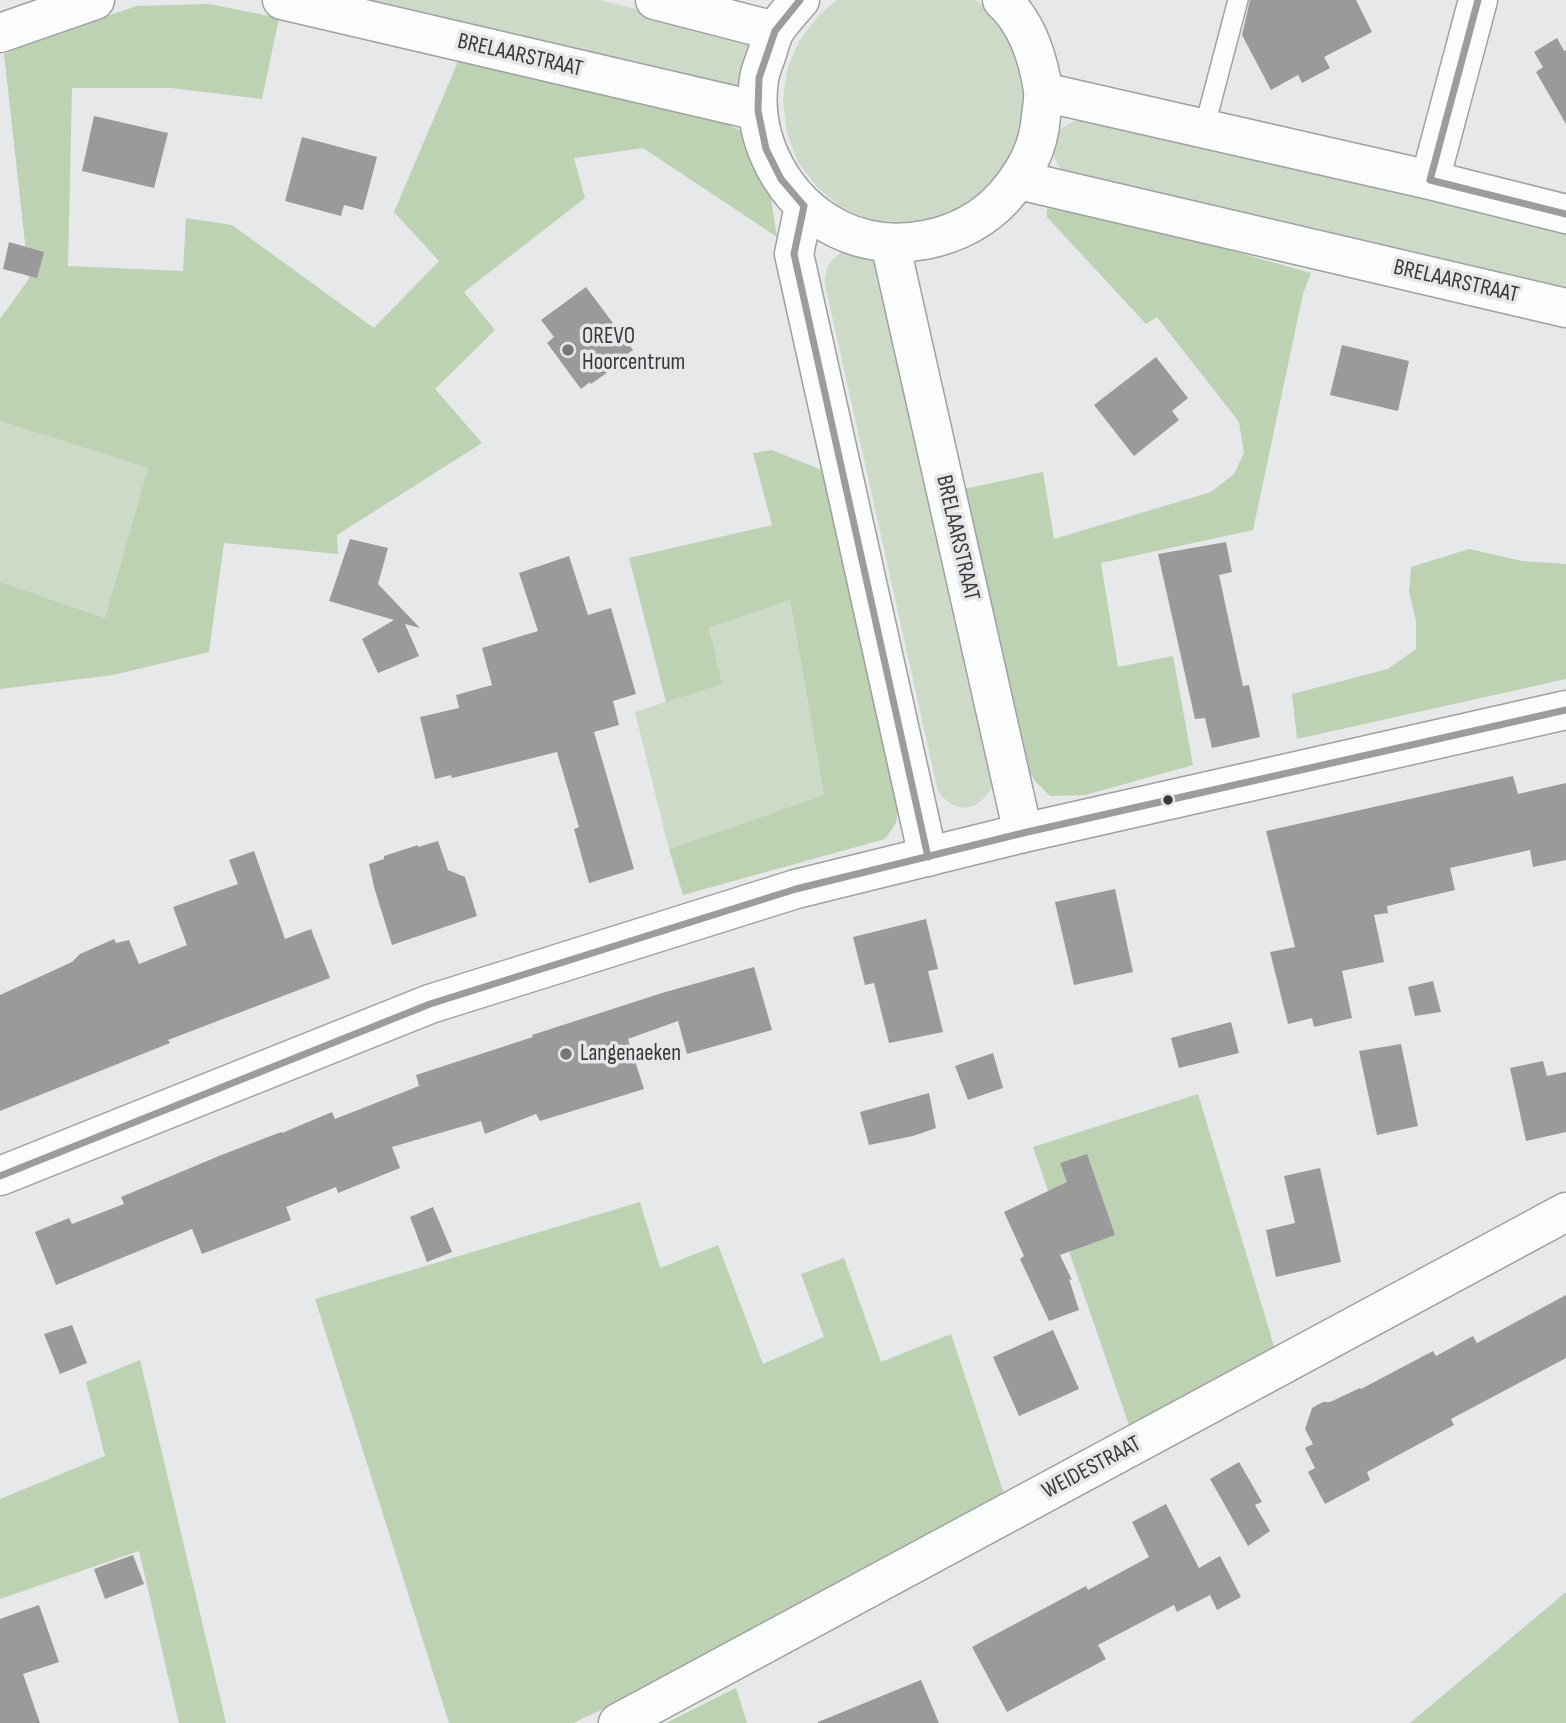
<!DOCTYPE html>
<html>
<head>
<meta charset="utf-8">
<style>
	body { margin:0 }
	canvas { display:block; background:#e7e8e9 }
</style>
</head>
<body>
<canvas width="1566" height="1723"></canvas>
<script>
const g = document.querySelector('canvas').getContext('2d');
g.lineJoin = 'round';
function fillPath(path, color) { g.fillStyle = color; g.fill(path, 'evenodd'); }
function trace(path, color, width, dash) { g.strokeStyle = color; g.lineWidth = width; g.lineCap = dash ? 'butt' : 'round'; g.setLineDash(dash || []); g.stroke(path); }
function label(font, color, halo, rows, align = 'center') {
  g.font = font + ' "Sofia Sans Condensed",sans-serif'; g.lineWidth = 7; g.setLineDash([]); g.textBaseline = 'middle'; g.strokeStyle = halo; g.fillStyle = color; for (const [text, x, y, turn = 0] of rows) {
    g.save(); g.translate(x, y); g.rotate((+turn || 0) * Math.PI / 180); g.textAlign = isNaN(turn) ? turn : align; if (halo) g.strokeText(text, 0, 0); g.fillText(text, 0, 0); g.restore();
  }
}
const green = new Path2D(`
	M 341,0 L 599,0 L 736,33 L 749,44 L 757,55 L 744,88 Z
	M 837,0 L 975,0 L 984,6 L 1017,46 L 1029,97 L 1020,147 L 988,194 L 932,222 L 900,225 L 869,220 L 841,207 L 817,187 L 798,162 L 787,133 L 783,101 L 787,70 L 799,41 L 818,16 Z
	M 1085,117 L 1566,230 L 1566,293 L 1061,169 C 1041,140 1057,127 1085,117 Z
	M 849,248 L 875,257 L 995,782 C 986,799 971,816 950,803 C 946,801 942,795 938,792 L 825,284 C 825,263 832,258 849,248 Z
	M 0,421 L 148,468 L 105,618 L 0,582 Z
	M 790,600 L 824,795 L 669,849 L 635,712 L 721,684 L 709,628 Z`);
const forest = new Path2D(`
	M 209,4 L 279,18 L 262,99 L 171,88 L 72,88 L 68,266 L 183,271 L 186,218 L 232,225 L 374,328 L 439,261 L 394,212 L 460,57 L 719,120 L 743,132 L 770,192 L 777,237 L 643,148 L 574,158 L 585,198 L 464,292 L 495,330 L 435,389 L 482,443 L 337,535 L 338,554 L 224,543 L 209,652 L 113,675 L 0,689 L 0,582 L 105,618 L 148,468 L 0,421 L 0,319 L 29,279 L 4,54 L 31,41 L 137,6 Z
	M 1068,205 L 1311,273 L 1303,294 L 1253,530 L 1101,563 L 1118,667 L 1173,656 L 1193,765 L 1085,795 L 1050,796 L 1036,782 L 1022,762 L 964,489 L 1043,472 L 1054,539 L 1211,492 L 1234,474 L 1244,453 L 1239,422 L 1157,317 L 1146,324 L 1047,217 L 1047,209 Z
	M 772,450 L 824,471 L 900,797 L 896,823 L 885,839 L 683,895 L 669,849 L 824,795 L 790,600 L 709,628 L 722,684 L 666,702 L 629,558 L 772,525 L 753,453 Z
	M 1469,549 L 1522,561 L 1566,564 L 1566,679 L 1297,739 L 1292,694 L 1388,669 L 1416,649 L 1416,620 L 1409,592 L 1411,567 Z
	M 1198,1094 L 1277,1356 L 1131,1431 L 1033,1147 Z
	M 640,1202 L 660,1268 L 718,1245 L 763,1364 L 824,1337 L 801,1274 L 844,1258 L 881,1362 L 951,1334 L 1005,1497 L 638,1693 L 573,1723 L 449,1723 L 315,1299 Z
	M 140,1360 L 226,1723 L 179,1723 L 139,1551 L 0,1599 L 0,1499 L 105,1456 L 86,1382 Z
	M 1566,1592 L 1566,1723 L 1410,1723 Z
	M 736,1688 L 747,1723 L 666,1723 Z`);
const building = new Path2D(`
	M 1250,0 L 1356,0 L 1372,32 L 1324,57 L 1330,68 L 1302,83 L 1298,75 L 1271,90 L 1242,35 Z
	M 1557,38 L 1564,51 L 1566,50 L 1566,124 L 1536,72 L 1543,67 L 1534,52 Z
	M 94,116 L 168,133 L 154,188 L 82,171 Z
	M 302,137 L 377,157 L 363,210 L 344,205 L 341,216 L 285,201 Z
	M 9,242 L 44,252 L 37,278 L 3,269 Z
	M 586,287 L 633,350 L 620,359 L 622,362 L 591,384 L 590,382 L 581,389 L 547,343 L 554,337 L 541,320 Z
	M 1342,345 L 1409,361 L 1398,411 L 1330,395 Z
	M 1156,357 L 1188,398 L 1172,411 L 1179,420 L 1134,456 L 1094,405 Z
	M 350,539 L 388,548 L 378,584 L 420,628 L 405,624 L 419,656 L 378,673 L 362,639 L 394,620 L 329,601 Z
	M 1226,542 L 1232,572 L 1219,575 L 1243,686 L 1249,685 L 1260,737 L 1212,748 L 1205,718 L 1195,719 L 1158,554 Z
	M 569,556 L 588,615 L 611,608 L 636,694 L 613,701 L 619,725 L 594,732 L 634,869 L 589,883 L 574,829 L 579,827 L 557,752 L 452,778 L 451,775 L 435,779 L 420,717 L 459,708 L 456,695 L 492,685 L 482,648 L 538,631 L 519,573 Z
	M 1513,776 L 1518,794 L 1566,783 L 1566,860 L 1533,867 L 1530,850 L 1450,868 L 1455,890 L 1387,906 L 1388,913 L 1374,915 L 1384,962 L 1342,971 L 1352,1018 L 1314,1027 L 1312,1018 L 1288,1024 L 1270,952 L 1295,947 L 1266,831 Z
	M 438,841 L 448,870 L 465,877 L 477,916 L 392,945 L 374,887 L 369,864 L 384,859 L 384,856 L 418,845 L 418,847 Z
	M 254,851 L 285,939 L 311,929 L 330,978 L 168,1040 L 170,1043 L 0,1111 L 0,995 L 72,962 L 80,954 L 114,939 L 116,943 L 129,940 L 139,964 L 187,945 L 173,907 L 238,884 L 229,860 Z
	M 1115,889 L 1133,972 L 1074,985 L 1055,902 Z
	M 926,919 L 938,969 L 928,971 L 943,1032 L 889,1043 L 874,983 L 865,985 L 853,937 Z
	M 754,967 L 772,1030 L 687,1054 L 678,1021 L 628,1039 L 644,1089 L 540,1121 L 536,1114 L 485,1134 L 481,1121 L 392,1147 L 400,1168 L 338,1193 L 336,1187 L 286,1207 L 291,1220 L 202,1254 L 192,1229 L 56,1285 L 35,1232 L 69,1218 L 72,1224 L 124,1204 L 121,1197 L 219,1156 L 281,1132 L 282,1133 L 332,1112 L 335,1119 L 419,1086 L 416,1075 L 533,1037 L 532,1035 L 662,993 Z
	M 1433,981 L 1441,1012 L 1415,1016 L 1408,987 Z
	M 1231,1022 L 1239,1053 L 1179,1068 L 1171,1038 Z
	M 1401,1044 L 1418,1126 L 1377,1135 L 1359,1051 Z
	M 993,1053 L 1003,1088 L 968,1100 L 955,1066 Z
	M 1543,1061 L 1547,1076 L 1566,1072 L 1566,1132 L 1526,1141 L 1510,1068 Z
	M 929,1093 L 936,1128 L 913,1136 L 869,1145 L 860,1112 Z
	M 1087,1154 L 1115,1235 L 1060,1255 L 1072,1280 L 1069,1279 L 1079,1310 L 1049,1321 L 1020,1259 L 1024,1256 L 1004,1212 L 1067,1182 L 1060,1163 Z
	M 1320,1168 L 1341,1262 L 1276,1277 L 1266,1230 L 1295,1223 L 1284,1176 Z
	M 433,1207 L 452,1252 L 427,1262 L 410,1217 Z
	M 1566,1295 L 1566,1358 L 1451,1419 L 1454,1425 L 1367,1472 L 1370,1480 L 1325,1504 L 1308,1472 L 1315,1468 L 1305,1448 L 1313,1444 L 1305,1429 L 1312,1408 L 1323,1402 L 1330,1402 L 1360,1388 L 1361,1389 L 1433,1351 L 1436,1356 L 1473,1336 L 1477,1343 Z
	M 72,1325 L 87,1363 L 60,1374 L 44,1334 Z
	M 1053,1330 L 1079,1389 L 1019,1416 L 993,1357 Z
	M 1239,1462 L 1262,1502 L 1255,1505 L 1270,1531 L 1248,1546 L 1210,1479 Z
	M 1166,1504 L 1199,1568 L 1220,1556 L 1241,1597 L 1217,1610 L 1210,1595 L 1177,1612 L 1174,1605 L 1098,1645 L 1106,1659 L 1007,1712 L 972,1647 L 1086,1586 L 1088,1590 L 1149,1557 L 1132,1522 Z
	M 133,1555 L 144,1584 L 105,1599 L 94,1569 Z
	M 39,1605 L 59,1662 L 23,1674 L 40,1723 L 0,1723 L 0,1619 Z
	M 921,1680 L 939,1723 L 818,1723 L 818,1722 Z`);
const service = new Path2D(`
	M 1204,129 L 1238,0`);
const minor = new Path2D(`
	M 282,0 L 758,111
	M 655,0 L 775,31
	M 800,0 C 792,9 783,19 776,29 C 771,37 769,49 765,59 C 763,65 760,72 759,79 C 750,140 784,202 838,229 C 893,256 964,241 1004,197 C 1025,173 1039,148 1041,116 C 1042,108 1044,98 1043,90 C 1038,57 1027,23 1002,0
	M 0,33 L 95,0
	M 1043,92 L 1430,180 L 1566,214
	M 1019,180 L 1566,308
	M 1430,180 L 1478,0
	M 804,206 L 794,254 L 928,857
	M 890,243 L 1023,833
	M 618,1723 L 1566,1212`);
const tertiary = new Path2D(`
	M 0,1176 L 430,1004 L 796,889 L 1023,833 L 1566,710`);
const bus1 = new Path2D(`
	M 800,0 L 775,31 L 759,78 L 758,111 L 766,149 L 781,179 L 804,206
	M 1430,180 L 1478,0
	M 1430,180 L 1566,214
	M 804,206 L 794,254 L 928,857
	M 0,1176 L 430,1004 L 796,889 L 1023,833 L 1566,710`);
const markers = [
	[568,350,7,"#767677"],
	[1168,800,6,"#39393a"],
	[566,1054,7,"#767677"]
];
const streetNames = [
	["BRELAARSTRAAT",520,56,13],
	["BRELAARSTRAAT",1456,282,13],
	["BRELAARSTRAAT",957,538,77],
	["WEIDESTRAAT",1092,1468,-28]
];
const poiNames = [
	["OREVO",582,337],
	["Hoorcentrum",582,363],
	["Langenaeken",580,1054]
];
fillPath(green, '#cddac7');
fillPath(forest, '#bdd1b3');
fillPath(building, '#9a9a9b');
trace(service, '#a0a0a2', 22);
trace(minor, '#a0a0a2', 41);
trace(tertiary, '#a0a0a2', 41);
trace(service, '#fbfcfc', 19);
trace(minor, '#fbfcfc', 38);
trace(tertiary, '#fbfcfc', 38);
trace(bus1, '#9c9c9c', 7);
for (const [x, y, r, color] of markers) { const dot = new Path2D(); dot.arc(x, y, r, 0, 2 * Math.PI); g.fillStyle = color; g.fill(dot); trace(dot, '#e6e7ea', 2.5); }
label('23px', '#39393a', '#e6e7ea', streetNames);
label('23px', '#39393a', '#e6e7ea', poiNames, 'left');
</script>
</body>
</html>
